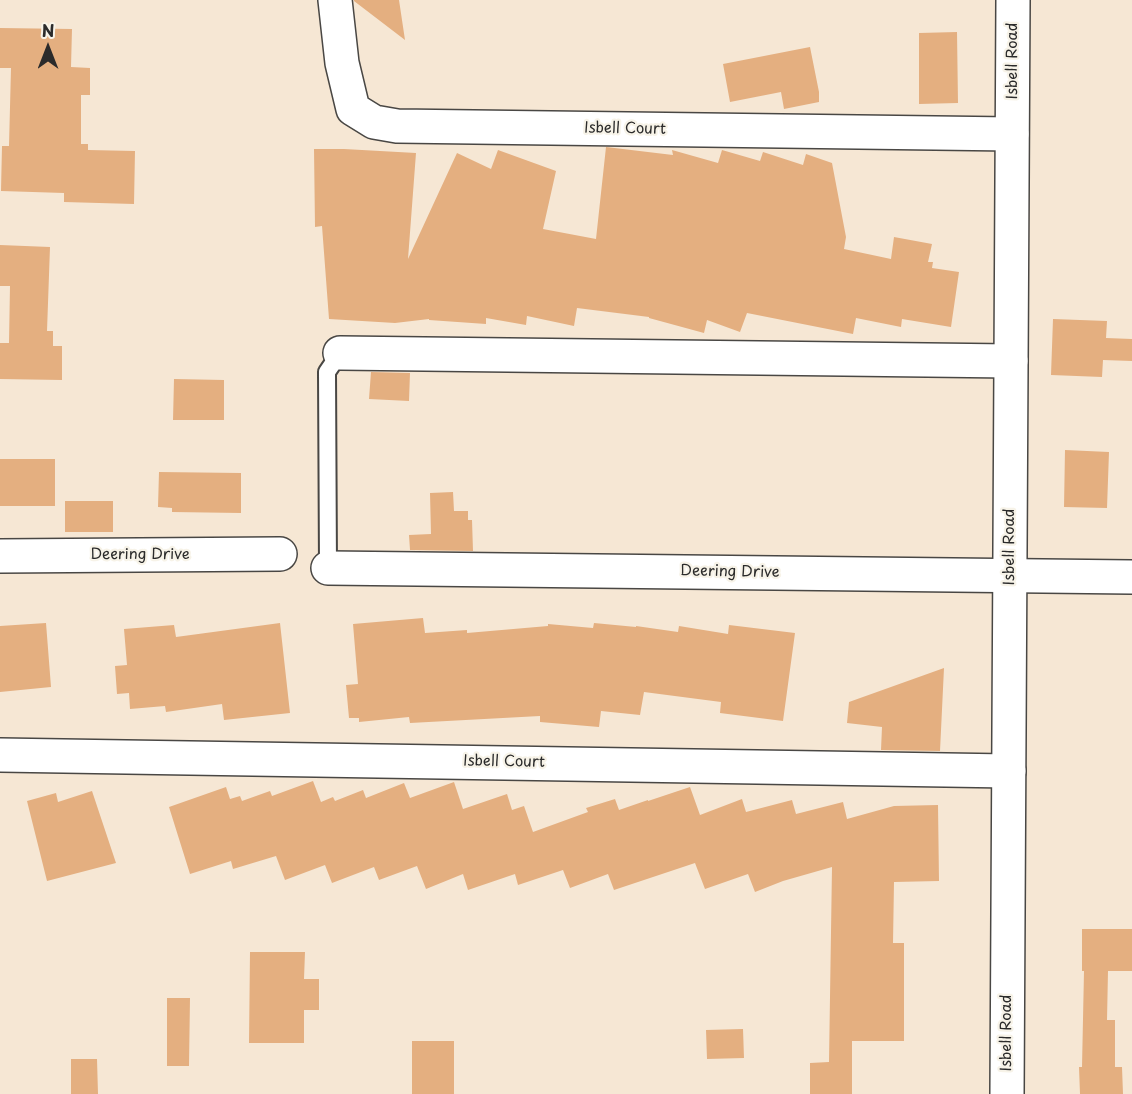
<!DOCTYPE html>
<html>
<head>
<meta charset="utf-8">
<style>
	body { margin:0 }
	#map { position:relative; width:1132px; height:1094px; overflow:hidden; background:#f6e7d4; font-family:"Playpen Sans",sans-serif }
	canvas { display:block }
	.north { position:absolute; left:18px; top:18px; width:60px; height:60px; -webkit-text-stroke:4px #f7f3e8; paint-order:stroke; rotate:0deg; font-size:16px; font-weight:700; line-height:24px; text-align:center; color:#2b2b2b }
	.north::after { content:''; display:block; margin:auto; width:21px; height:27px; background:#2b2b2b; clip-path:polygon(50% 0,100% 100%,50% 72%,0 100%) }
</style>
</head>
<body>
<div id="map">
<canvas width="1132" height="1094"></canvas>
<div class="north">N</div>
</div>
<script>
const g = document.querySelector('canvas').getContext('2d');
g.lineJoin = 'round';
function fillPath(path, color) { g.fillStyle = color; g.fill(path, 'evenodd'); }
function trace(path, color, width, dash) { g.strokeStyle = color; g.lineWidth = width; g.lineCap = dash ? 'butt' : 'round'; g.setLineDash(dash || []); g.stroke(path); }
function label(font, color, halo, rows, align = 'center') {
  g.font = font + ' "Playpen Sans",sans-serif'; g.lineWidth = 4.5; g.setLineDash([]); g.textBaseline = 'middle'; g.strokeStyle = halo; g.fillStyle = color; for (const [text, x, y, turn = 0] of rows) {
    g.save(); g.translate(x, y); g.rotate((+turn || 0) * Math.PI / 180); g.textAlign = isNaN(turn) ? turn : align; if (halo) g.strokeText(text, 0, 0); g.fillText(text, 0, 0); g.restore();
  }
}
const building = new Path2D(`
	M 354,0 L 399,0 L 405,40 L 354,1 Z
	M 0,28 L 72,29 L 71,67 L 90,68 L 90,95 L 81,95 L 81,144 L 88,144 L 88,150 L 135,151 L 134,204 L 64,202 L 64,193 L 1,191 L 2,146 L 9,146 L 11,68 L 0,68 Z
	M 957,32 L 958,103 L 919,104 L 919,33 Z
	M 810,47 L 819,92 L 819,102 L 784,109 L 781,92 L 730,102 L 723,64 Z
	M 606,147 L 673,155 L 672,150 L 718,163 L 722,150 L 760,161 L 763,152 L 803,165 L 806,154 L 832,163 L 846,237 L 844,249 L 891,259 L 894,237 L 932,244 L 928,262 L 933,262 L 932,268 L 959,272 L 951,327 L 902,319 L 901,327 L 856,318 L 853,334 L 747,313 L 740,332 L 707,320 L 704,333 L 649,318 L 649,317 L 577,308 L 574,326 L 527,316 L 526,325 L 486,318 L 486,324 L 429,320 L 429,319 L 395,323 L 329,319 L 322,226 L 315,227 L 314,149 L 344,149 L 416,153 L 408,259 L 457,153 L 491,169 L 498,150 L 556,171 L 543,229 L 596,239 Z
	M 0,245 L 50,247 L 47,331 L 53,331 L 53,346 L 62,346 L 62,380 L 0,379 L 0,343 L 9,343 L 10,286 L 0,286 Z
	M 1053,319 L 1107,321 L 1106,338 L 1132,339 L 1132,361 L 1103,360 L 1102,377 L 1051,375 Z
	M 371,372 L 410,373 L 409,401 L 369,399 Z
	M 174,379 L 224,380 L 224,420 L 173,420 Z
	M 1065,450 L 1109,452 L 1107,508 L 1064,507 Z
	M 0,459 L 55,459 L 55,506 L 0,506 Z
	M 159,472 L 241,473 L 241,513 L 172,512 L 172,508 L 158,507 Z
	M 453,492 L 454,511 L 468,511 L 468,520 L 472,520 L 473,551 L 410,550 L 409,535 L 431,534 L 430,493 Z
	M 65,501 L 113,501 L 113,532 L 65,532 Z
	M 423,618 L 425,633 L 467,630 L 467,633 L 548,626 L 548,624 L 593,628 L 594,623 L 636,627 L 636,626 L 678,632 L 679,626 L 728,634 L 729,625 L 795,633 L 783,721 L 720,713 L 721,702 L 644,692 L 640,715 L 601,711 L 599,727 L 540,722 L 540,716 L 410,723 L 409,717 L 359,722 L 359,718 L 349,718 L 346,685 L 358,684 L 353,624 Z
	M 46,623 L 51,687 L 0,692 L 0,626 Z
	M 280,623 L 290,713 L 224,720 L 222,704 L 166,712 L 165,706 L 130,709 L 129,693 L 117,694 L 115,666 L 127,665 L 124,629 L 174,625 L 176,637 Z
	M 944,668 L 940,751 L 881,750 L 882,727 L 847,723 L 849,702 Z
	M 313,781 L 321,802 L 333,797 L 335,801 L 363,790 L 366,798 L 404,783 L 410,798 L 454,782 L 463,809 L 507,794 L 512,810 L 524,806 L 533,832 L 588,812 L 586,808 L 615,799 L 619,810 L 648,800 L 648,801 L 690,787 L 700,815 L 742,799 L 746,812 L 792,800 L 796,814 L 843,802 L 847,819 L 894,806 L 938,805 L 939,881 L 894,882 L 893,943 L 904,943 L 904,1041 L 852,1041 L 852,1094 L 810,1094 L 810,1063 L 829,1062 L 832,867 L 783,881 L 755,892 L 748,874 L 705,889 L 695,863 L 614,890 L 608,874 L 570,888 L 563,870 L 518,885 L 515,874 L 468,890 L 463,874 L 426,889 L 417,866 L 379,880 L 374,867 L 332,883 L 325,865 L 285,880 L 276,856 L 233,869 L 231,861 L 190,874 L 169,807 L 226,787 L 230,799 L 240,796 L 242,801 L 270,791 L 272,796 Z
	M 92,791 L 116,863 L 47,881 L 27,801 L 56,793 L 58,802 Z
	M 1082,929 L 1132,929 L 1132,971 L 1108,971 L 1107,1020 L 1115,1020 L 1115,1067 L 1122,1067 L 1123,1094 L 1080,1094 L 1079,1067 L 1082,1067 L 1084,971 L 1082,971 Z
	M 250,952 L 305,952 L 304,979 L 319,979 L 319,1010 L 304,1010 L 304,1043 L 249,1043 Z
	M 167,998 L 190,998 L 189,1066 L 167,1066 Z
	M 743,1029 L 744,1058 L 707,1059 L 706,1030 Z
	M 412,1041 L 454,1041 L 454,1094 L 412,1094 Z
	M 71,1059 L 97,1059 L 98,1094 L 71,1094 Z`);
const service = new Path2D(`
	M 328,568 L 327,372 L 340,353`);
const minor = new Path2D(`
	M 335,0 L 342,63 L 353,109 L 374,122 L 397,126 L 1012,134
	M 340,353 L 1011,361
	M 0,556 L 280,554
	M 328,568 L 1132,577
	M 0,755 L 1009,771`);
const tertiary = new Path2D(`
	M 1007,1094 L 1013,0`);
const streetNames = [
	["Isbell Road",1013,61,-90],
	["Isbell Court",625,129,1],
	["Isbell Road",1010,547,-90],
	["Deering Drive",140,555],
	["Deering Drive",730,572,1],
	["Isbell Court",504,762,1],
	["Isbell Road",1007,1033,-90]
];
fillPath(building, '#e4af80');
trace(service, '#494744', 20);
trace(minor, '#494744', 36);
trace(tertiary, '#494744', 36);
trace(service, '#fff', 16);
trace(minor, '#fff', 33);
trace(tertiary, '#fff', 33);
label('15px', '#2b2b2b', '#f7f3e8', streetNames);
</script>
</body>
</html>
